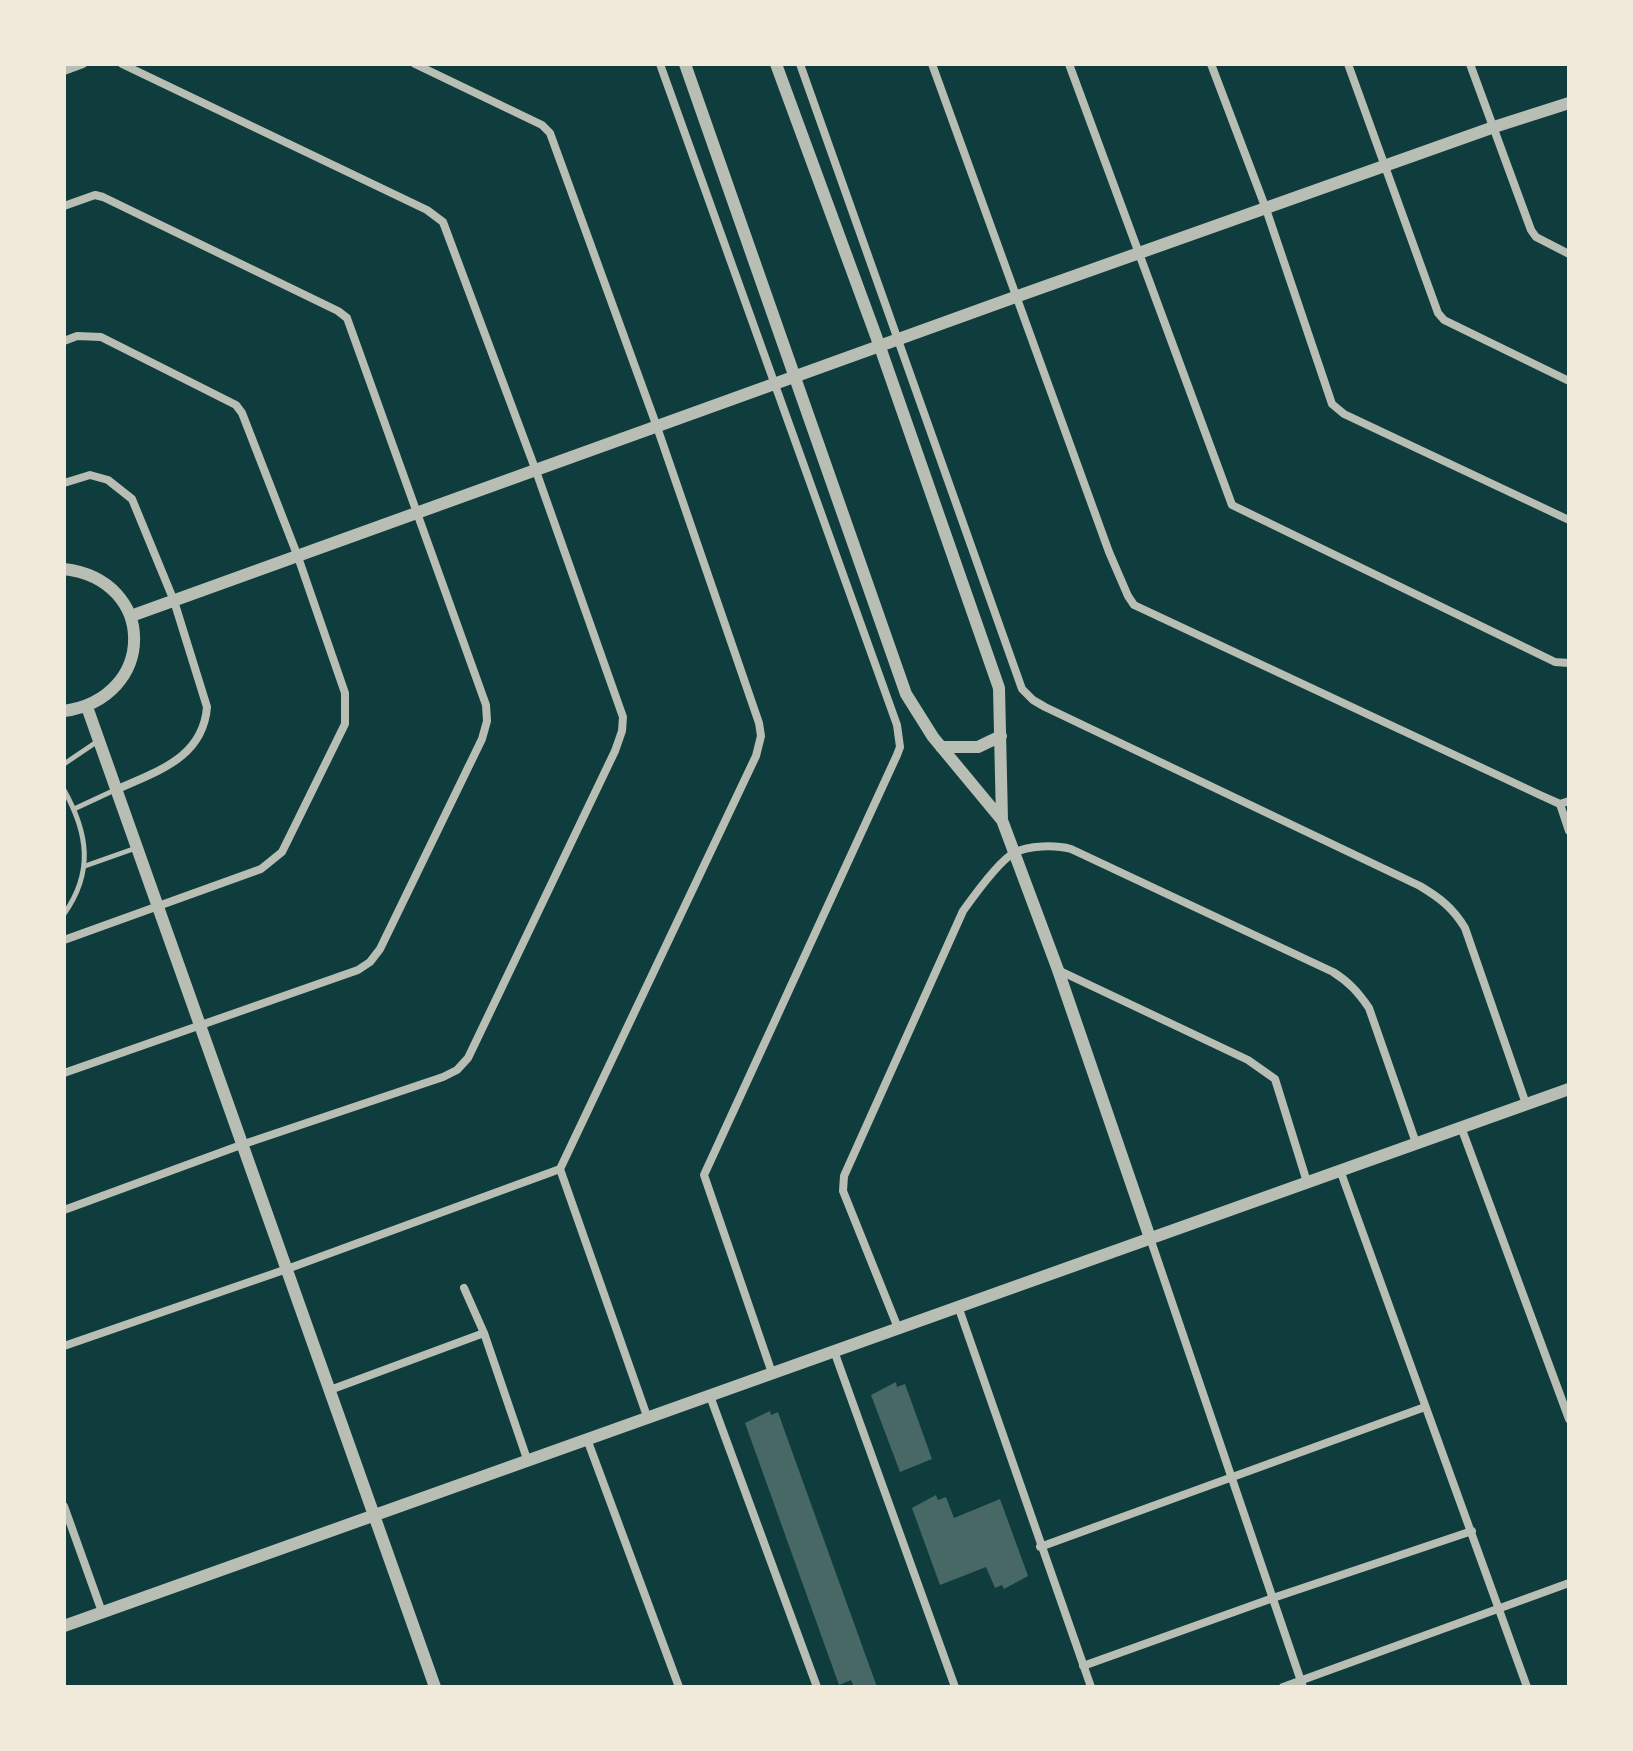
<!DOCTYPE html>
<html>
<head>
<meta charset="utf-8">
<style>
	body { margin:0 }
	#map { position:relative; width:1633px; height:1751px; overflow:hidden; background:#0f3d3e; font-family:"Source Sans 3",sans-serif }
	canvas { display:block }
	.frame { position:absolute; inset:0; border:66px solid #f1e9da; pointer-events:none }
</style>
</head>
<body>
<div id="map">
<canvas width="1633" height="1751"></canvas>
<div class="frame"></div>
</div>
<script>
const g = document.querySelector('canvas').getContext('2d');
g.lineJoin = 'round';
function fillPath(path, color) { g.fillStyle = color; g.fill(path, 'evenodd'); }
function trace(path, color, width, dash) { g.strokeStyle = color; g.lineWidth = width; g.lineCap = dash ? 'butt' : 'round'; g.setLineDash(dash || []); g.stroke(path); }
const building = new Path2D(`
	M 896,1382 L 897,1387 L 905,1384 L 932,1459 L 900,1472 L 871,1395 Z
	M 770,1411 L 771,1415 L 778,1412 L 785,1432 L 877,1687 L 854,1687 L 851,1680 L 839,1685 L 745,1423 Z
	M 936,1495 L 938,1500 L 946,1497 L 954,1518 L 1000,1499 L 1028,1576 L 1004,1589 L 1002,1585 L 995,1588 L 986,1567 L 940,1585 L 912,1508 Z`);
const service = new Path2D(`
	M 64,764 L 98,741
	M 64,790 C 88,833 94,872 64,914
	M 74,809 L 117,789
	M 85,866 L 136,848`);
const minor = new Path2D(`
	M 660,64 L 897,725 L 900,747 L 897,755 L 704,1175 L 772,1373
	M 800,64 L 1022,689 L 1033,700 L 1045,707 L 1420,886 C 1440,898 1453,908 1465,928 L 1526,1104
	M 932,64 L 1109,552 L 1128,596 L 1134,605 L 1540,795 L 1560,804 L 1569,801
	M 1069,64 L 1232,505 L 1555,662 L 1569,663
	M 1211,64 L 1266,209 L 1332,404 L 1344,414 L 1569,520
	M 1348,64 L 1438,313 L 1444,320 L 1569,381
	M 1470,64 L 1531,230 L 1536,237 L 1569,254
	M 64,71 L 83,64
	M 64,206 L 95,195 L 103,197 L 338,311 L 347,318 L 486,705 L 487,721 L 482,739 L 380,949 L 370,962 L 358,970 L 64,1073
	M 64,341 L 77,336 L 101,337 L 236,405 L 242,413 L 298,557 L 345,693 L 345,724 L 282,852 L 261,869 L 64,940
	M 64,483 L 90,475 L 108,480 L 132,499 L 174,601 L 207,707 C 203,758 157,771 118,789
	M 1560,804 L 1569,831
	M 1058,970 L 1248,1060 L 1275,1079 L 1307,1182
	M 1461,1127 L 1569,1419
	M 560,1169 L 648,1419
	M 1340,1170 L 1527,1687
	M 64,1210 L 241,1145 L 443,1077 L 457,1070 L 468,1058 L 615,751 L 622,731 L 623,717 L 536,471 L 443,222 L 427,210 L 122,64
	M 1150,1238 L 1303,1687
	M 464,1288 L 484,1333 L 527,1459
	M 958,1306 L 1091,1687
	M 898,1328 L 843,1191 L 844,1176 L 963,911 C 973,897 1000,860 1014,853 C 1028,845 1056,845 1071,849 L 1333,972 C 1349,982 1358,992 1369,1008 L 1416,1143
	M 64,1346 L 287,1269 L 560,1169 L 756,756 L 761,736 L 759,723 L 657,427 L 550,133 L 542,125 L 415,64
	M 834,1351 L 955,1687
	M 330,1390 L 484,1333
	M 710,1396 L 817,1687
	M 587,1439 L 679,1687
	M 64,1506 L 102,1612
	M 1040,1547 L 1425,1407
	M 1083,1666 L 1273,1598 L 1472,1531
	M 1283,1687 L 1569,1583`);
const tertiary = new Path2D(`
	M 685,64 L 906,694 L 933,737 L 1001,819
	M 776,64 L 880,347 L 999,688 L 1002,820 L 1058,970 L 1150,1238
	M 64,569 C 158,580 157,698 64,711
	M 131,616 L 1018,296 L 1494,127 L 1569,103
	M 87,707 L 435,1687
	M 941,747 L 978,747 L 1001,736
	M 64,1626 L 1569,1089`);
fillPath(building, '#486865');
trace(service, '#b8beb3', 5);
trace(minor, '#b8beb3', 8);
trace(tertiary, '#b8beb3', 12);
</script>
</body>
</html>
